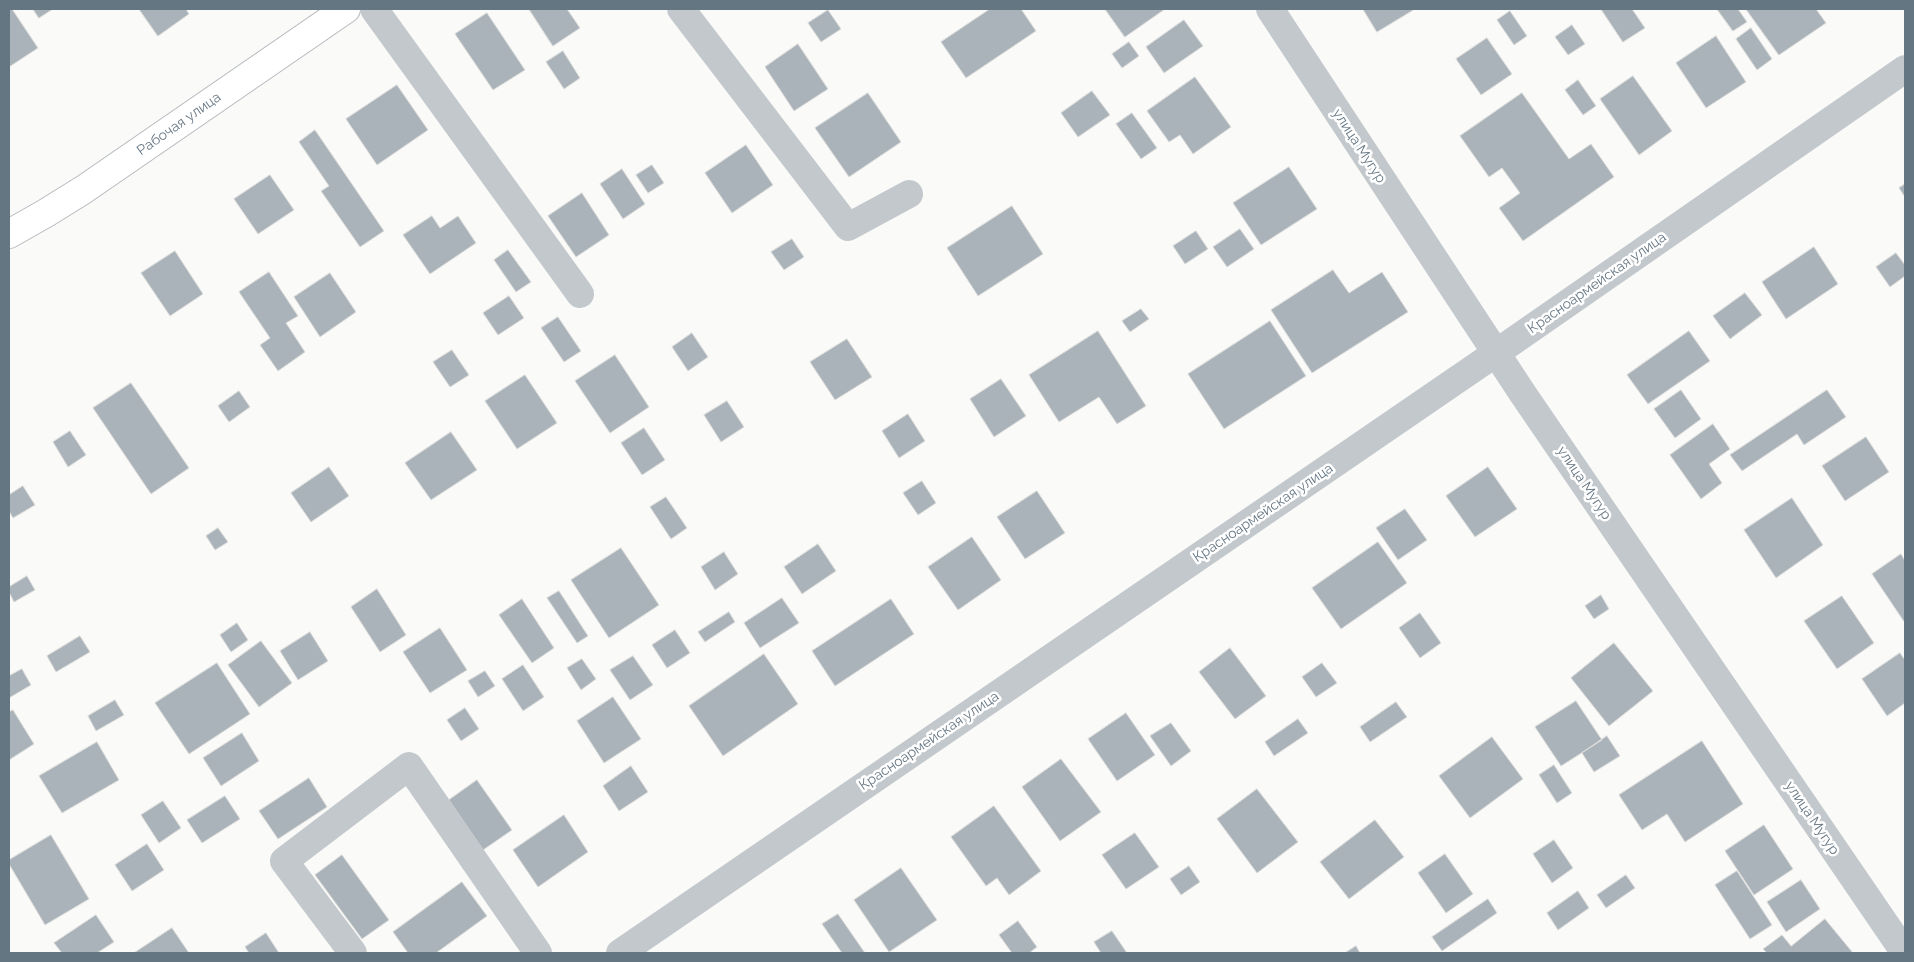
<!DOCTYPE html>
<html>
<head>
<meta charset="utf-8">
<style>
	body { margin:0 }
	#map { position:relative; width:1914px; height:962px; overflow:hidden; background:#fafaf8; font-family:Raleway,sans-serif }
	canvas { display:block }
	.frame { position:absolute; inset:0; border:10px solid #657683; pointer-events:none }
</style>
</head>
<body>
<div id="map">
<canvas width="1914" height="962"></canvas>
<div class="frame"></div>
</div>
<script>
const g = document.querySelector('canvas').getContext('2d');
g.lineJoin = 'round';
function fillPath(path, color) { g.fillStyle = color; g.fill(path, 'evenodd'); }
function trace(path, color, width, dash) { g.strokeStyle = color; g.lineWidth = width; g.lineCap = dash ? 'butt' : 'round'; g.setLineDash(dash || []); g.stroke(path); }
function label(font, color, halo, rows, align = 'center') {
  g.font = font + ' Raleway,sans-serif'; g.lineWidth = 5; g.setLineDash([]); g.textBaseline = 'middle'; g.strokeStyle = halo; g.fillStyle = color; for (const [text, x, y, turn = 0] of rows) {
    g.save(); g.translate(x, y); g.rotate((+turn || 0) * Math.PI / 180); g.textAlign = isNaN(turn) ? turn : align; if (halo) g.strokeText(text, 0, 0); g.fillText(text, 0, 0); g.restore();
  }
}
const building = new Path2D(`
	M 9,9 L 12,9 L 38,48 L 9,67 Z
	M 33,9 L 53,9 L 39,18 Z
	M 139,9 L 186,9 L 189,14 L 158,36 Z
	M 529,9 L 567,9 L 580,28 L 553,46 Z
	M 990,9 L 1021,9 L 1036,31 L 966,78 L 941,42 Z
	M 1105,9 L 1165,9 L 1125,37 Z
	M 1363,9 L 1415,9 L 1377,32 Z
	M 1601,9 L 1632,9 L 1645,28 L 1623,42 Z
	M 1717,9 L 1738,9 L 1747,22 L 1733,31 Z
	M 1746,9 L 1816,9 L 1826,23 L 1779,55 Z
	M 828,10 L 841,29 L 821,42 L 808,23 Z
	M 1510,11 L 1527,36 L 1514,45 L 1497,20 Z
	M 487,13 L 525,70 L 493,90 L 455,34 Z
	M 1184,20 L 1203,46 L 1164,73 L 1146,47 Z
	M 1572,25 L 1585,44 L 1568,55 L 1555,37 Z
	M 1751,28 L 1772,59 L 1757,70 L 1736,39 Z
	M 1716,36 L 1746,82 L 1706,108 L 1676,63 Z
	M 1487,38 L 1512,74 L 1481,95 L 1456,59 Z
	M 1129,42 L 1139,56 L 1122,68 L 1112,54 Z
	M 798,44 L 828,89 L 794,111 L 765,67 Z
	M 563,51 L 580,78 L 564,89 L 546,62 Z
	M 1633,76 L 1672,131 L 1639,155 L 1600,99 Z
	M 1195,77 L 1231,127 L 1193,154 L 1180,135 L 1169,142 L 1147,111 Z
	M 1578,80 L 1596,106 L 1583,115 L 1565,90 Z
	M 397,85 L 428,130 L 377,165 L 346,119 Z
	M 1092,91 L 1110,115 L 1078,137 L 1061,113 Z
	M 868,93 L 901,142 L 849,177 L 815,128 Z
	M 1522,93 L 1569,159 L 1591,144 L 1614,177 L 1523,241 L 1499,208 L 1520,193 L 1502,168 L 1489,177 L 1460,136 Z
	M 1132,113 L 1157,148 L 1141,159 L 1116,124 Z
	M 315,130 L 384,231 L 360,247 L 321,191 L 329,186 L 299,142 Z
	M 746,145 L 773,185 L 732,213 L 705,173 Z
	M 652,165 L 664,183 L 648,193 L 636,175 Z
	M 1289,167 L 1317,209 L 1261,245 L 1233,203 Z
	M 622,169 L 645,204 L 623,219 L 600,184 Z
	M 270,175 L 294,210 L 258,234 L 234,199 Z
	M 1905,184 L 1905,197 L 1899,188 Z
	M 582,193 L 609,235 L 576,257 L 548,216 Z
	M 1012,206 L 1043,254 L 978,296 L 947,248 Z
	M 432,216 L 440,228 L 458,216 L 476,243 L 430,274 L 403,235 Z
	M 1240,229 L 1254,249 L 1227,267 L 1213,247 Z
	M 1196,231 L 1208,249 L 1185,264 L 1173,246 Z
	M 792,239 L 804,257 L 784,270 L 771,252 Z
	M 1814,247 L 1838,284 L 1786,319 L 1762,282 Z
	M 508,250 L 531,282 L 516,292 L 494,260 Z
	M 175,251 L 203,294 L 170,316 L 141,273 Z
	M 1896,253 L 1905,265 L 1905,276 L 1890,287 L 1876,267 Z
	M 1333,270 L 1349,293 L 1382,272 L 1408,312 L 1312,373 L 1271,310 Z
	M 269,272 L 298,316 L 286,323 L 305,352 L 278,371 L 260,345 L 270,338 L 239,292 Z
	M 330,273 L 356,312 L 320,337 L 294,297 Z
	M 1745,293 L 1762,315 L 1730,339 L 1713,316 Z
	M 509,296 L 524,318 L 498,335 L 483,313 Z
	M 1141,309 L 1149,319 L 1130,332 L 1122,321 Z
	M 558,317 L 581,351 L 564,362 L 541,328 Z
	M 1270,321 L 1306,376 L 1224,429 L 1188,374 Z
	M 1098,331 L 1146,406 L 1117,424 L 1099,397 L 1059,422 L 1029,375 Z
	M 1689,331 L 1710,361 L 1648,404 L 1627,375 Z
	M 692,333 L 708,357 L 688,371 L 672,347 Z
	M 847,339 L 872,377 L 835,400 L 810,362 Z
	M 452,350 L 469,375 L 450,387 L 433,362 Z
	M 615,355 L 649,407 L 610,433 L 575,381 Z
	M 525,375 L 557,423 L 517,449 L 485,401 Z
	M 1001,379 L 1026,416 L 994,437 L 970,399 Z
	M 131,383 L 189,468 L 151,494 L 93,408 Z
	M 1681,390 L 1701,419 L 1675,438 L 1654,409 Z
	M 1827,390 L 1846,417 L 1804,445 L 1797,434 L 1742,471 L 1730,455 Z
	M 239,391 L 250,407 L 229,422 L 218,406 Z
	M 727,401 L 744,427 L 721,442 L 704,415 Z
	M 908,414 L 925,441 L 899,458 L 882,431 Z
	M 1713,424 L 1730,449 L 1709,464 L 1722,483 L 1701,499 L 1670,455 Z
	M 644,428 L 665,460 L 642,475 L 621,443 Z
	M 70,431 L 86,455 L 68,467 L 53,442 Z
	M 451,432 L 477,470 L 431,500 L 405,463 Z
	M 1866,437 L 1889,472 L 1845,501 L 1822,466 Z
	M 329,467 L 349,496 L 311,522 L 291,493 Z
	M 1488,467 L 1517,509 L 1475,537 L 1446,496 Z
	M 922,481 L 936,503 L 918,515 L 903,493 Z
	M 23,486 L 35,505 L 13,518 L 9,511 L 9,495 Z
	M 1037,491 L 1065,533 L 1025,559 L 997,517 Z
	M 666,497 L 687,528 L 671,539 L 650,507 Z
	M 1792,498 L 1823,545 L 1776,578 L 1744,530 Z
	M 1405,509 L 1427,540 L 1398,560 L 1376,528 Z
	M 218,528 L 228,542 L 215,550 L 206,536 Z
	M 972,537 L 1001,580 L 958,610 L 928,567 Z
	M 1378,542 L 1407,583 L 1341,629 L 1312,588 Z
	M 818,544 L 836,571 L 802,594 L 784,567 Z
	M 621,548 L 659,605 L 609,638 L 571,580 Z
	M 724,552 L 738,574 L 715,590 L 701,567 Z
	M 1901,554 L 1905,561 L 1905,623 L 1872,574 Z
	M 27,576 L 35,590 L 14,602 L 9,592 L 9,587 Z
	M 377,589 L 406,635 L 380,652 L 351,607 Z
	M 559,591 L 588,636 L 577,643 L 547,598 Z
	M 1601,595 L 1609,609 L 1594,619 L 1585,606 Z
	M 1842,596 L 1874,643 L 1837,669 L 1804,621 Z
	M 782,598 L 799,623 L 760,648 L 744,623 Z
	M 522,599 L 554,648 L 532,663 L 499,615 Z
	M 891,599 L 914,634 L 835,686 L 812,651 Z
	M 729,612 L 735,622 L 705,642 L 698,632 Z
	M 1420,613 L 1441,643 L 1420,658 L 1399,628 Z
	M 237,623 L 248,640 L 231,652 L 220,635 Z
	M 440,628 L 467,670 L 430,693 L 403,652 Z
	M 675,630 L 690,653 L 667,668 L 652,645 Z
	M 310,632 L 328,661 L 298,680 L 280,651 Z
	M 80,636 L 90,652 L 56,672 L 47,656 Z
	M 261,641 L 292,683 L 259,707 L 228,665 Z
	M 1614,643 L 1653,691 L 1609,726 L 1571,678 Z
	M 1230,648 L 1266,696 L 1235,719 L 1199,672 Z
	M 1900,653 L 1905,660 L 1905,703 L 1887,716 L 1862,679 Z
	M 764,654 L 798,704 L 723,756 L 689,706 Z
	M 633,656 L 653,685 L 630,700 L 610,670 Z
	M 582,659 L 596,679 L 581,690 L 567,668 Z
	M 217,663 L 250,714 L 189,754 L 155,703 Z
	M 1322,663 L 1337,683 L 1316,697 L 1302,677 Z
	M 523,665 L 544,697 L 523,711 L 502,679 Z
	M 22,669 L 31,685 L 9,698 L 9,676 Z
	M 485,671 L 495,686 L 478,697 L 468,681 Z
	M 613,697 L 641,739 L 604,763 L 577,721 Z
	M 115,700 L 124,715 L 96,731 L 88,716 Z
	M 1576,701 L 1602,740 L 1561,766 L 1535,727 Z
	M 1396,702 L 1407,717 L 1370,742 L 1360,727 Z
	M 465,708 L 479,729 L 461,741 L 447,720 Z
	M 13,710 L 34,744 L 9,760 L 9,712 Z
	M 1126,713 L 1155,755 L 1117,781 L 1088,739 Z
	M 1298,719 L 1308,733 L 1274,756 L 1265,742 Z
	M 1171,723 L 1191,751 L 1171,766 L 1150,736 Z
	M 242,733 L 259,761 L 221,786 L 203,758 Z
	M 1607,736 L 1620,756 L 1594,772 L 1582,753 Z
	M 1492,737 L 1523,779 L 1470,818 L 1439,776 Z
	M 1702,741 L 1743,804 L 1685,842 L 1667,814 L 1642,830 L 1619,795 Z
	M 97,742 L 119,780 L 62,813 L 39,776 Z
	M 1061,759 L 1101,812 L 1060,841 L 1022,787 Z
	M 1554,765 L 1572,793 L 1557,803 L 1539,775 Z
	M 631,766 L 648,792 L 619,811 L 603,786 Z
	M 309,778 L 327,807 L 278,839 L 259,811 Z
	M 477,780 L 512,830 L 483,850 L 449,800 Z
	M 1257,789 L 1298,842 L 1257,873 L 1217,819 Z
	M 225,796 L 240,819 L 202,843 L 187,820 Z
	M 163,801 L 181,828 L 159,843 L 141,815 Z
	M 994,806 L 1041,871 L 1009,895 L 997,878 L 986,886 L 951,837 Z
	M 564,815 L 588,852 L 538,887 L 513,850 Z
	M 1375,820 L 1404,857 L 1349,899 L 1320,862 Z
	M 1764,825 L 1793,869 L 1754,895 L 1725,851 Z
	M 1135,833 L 1159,867 L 1126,889 L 1102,855 Z
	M 51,835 L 89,899 L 45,925 L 9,864 L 9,860 Z
	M 1554,840 L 1573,868 L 1552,883 L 1533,854 Z
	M 147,844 L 164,870 L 132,891 L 115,865 Z
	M 1445,854 L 1473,894 L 1446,913 L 1418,873 Z
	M 342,855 L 389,920 L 362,939 L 315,875 Z
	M 1189,866 L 1200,882 L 1181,895 L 1170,879 Z
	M 901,868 L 937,920 L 889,952 L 854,900 Z
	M 1737,871 L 1772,925 L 1750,939 L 1715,885 Z
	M 1626,875 L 1635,888 L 1606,908 L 1597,895 Z
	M 1801,880 L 1820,909 L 1786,932 L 1767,902 Z
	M 462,882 L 487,916 L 436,953 L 408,953 L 393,932 Z
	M 1578,891 L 1589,908 L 1558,930 L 1547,913 Z
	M 1488,899 L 1497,913 L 1442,951 L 1432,937 Z
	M 838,914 L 865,953 L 842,953 L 822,924 Z
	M 96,915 L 114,942 L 97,953 L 62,953 L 54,943 Z
	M 1825,919 L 1853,953 L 1767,953 L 1763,949 L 1782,935 L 1791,946 Z
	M 1018,921 L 1037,947 L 1029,953 L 1012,953 L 999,935 Z
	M 172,928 L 189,953 L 134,953 Z
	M 1112,931 L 1127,953 L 1101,953 L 1094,942 Z
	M 266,933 L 279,953 L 249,953 L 245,947 Z
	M 1356,946 L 1360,953 L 1345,953 Z`);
const minor = new Path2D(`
	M 374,9 L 580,294
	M 681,9 L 848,227 L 909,194
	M 1270,9 L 1523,394 L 1905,953
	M 353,953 L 284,861 L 409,766 L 538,953
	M 620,953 L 1496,353 L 1905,69`);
const major = new Path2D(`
	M 9,234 L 46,213 L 83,190 L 346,9`);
const streetNames = [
	["Рабочая улица",179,124,-35],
	["улица Мугур",1359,146,57],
	["Красноармейская улица",1597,283,-35],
	["улица Мугур",1584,483,56],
	["Красноармейская улица",1263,513,-34],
	["Красноармейская улица",929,741,-34],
	["улица Мугур",1812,818,56]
];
fillPath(building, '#aab3b9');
trace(building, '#dcdcda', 1);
trace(major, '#b5babe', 30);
trace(minor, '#c3c8cc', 28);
trace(major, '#fff', 28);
label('14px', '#657683', '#fff', streetNames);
</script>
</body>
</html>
